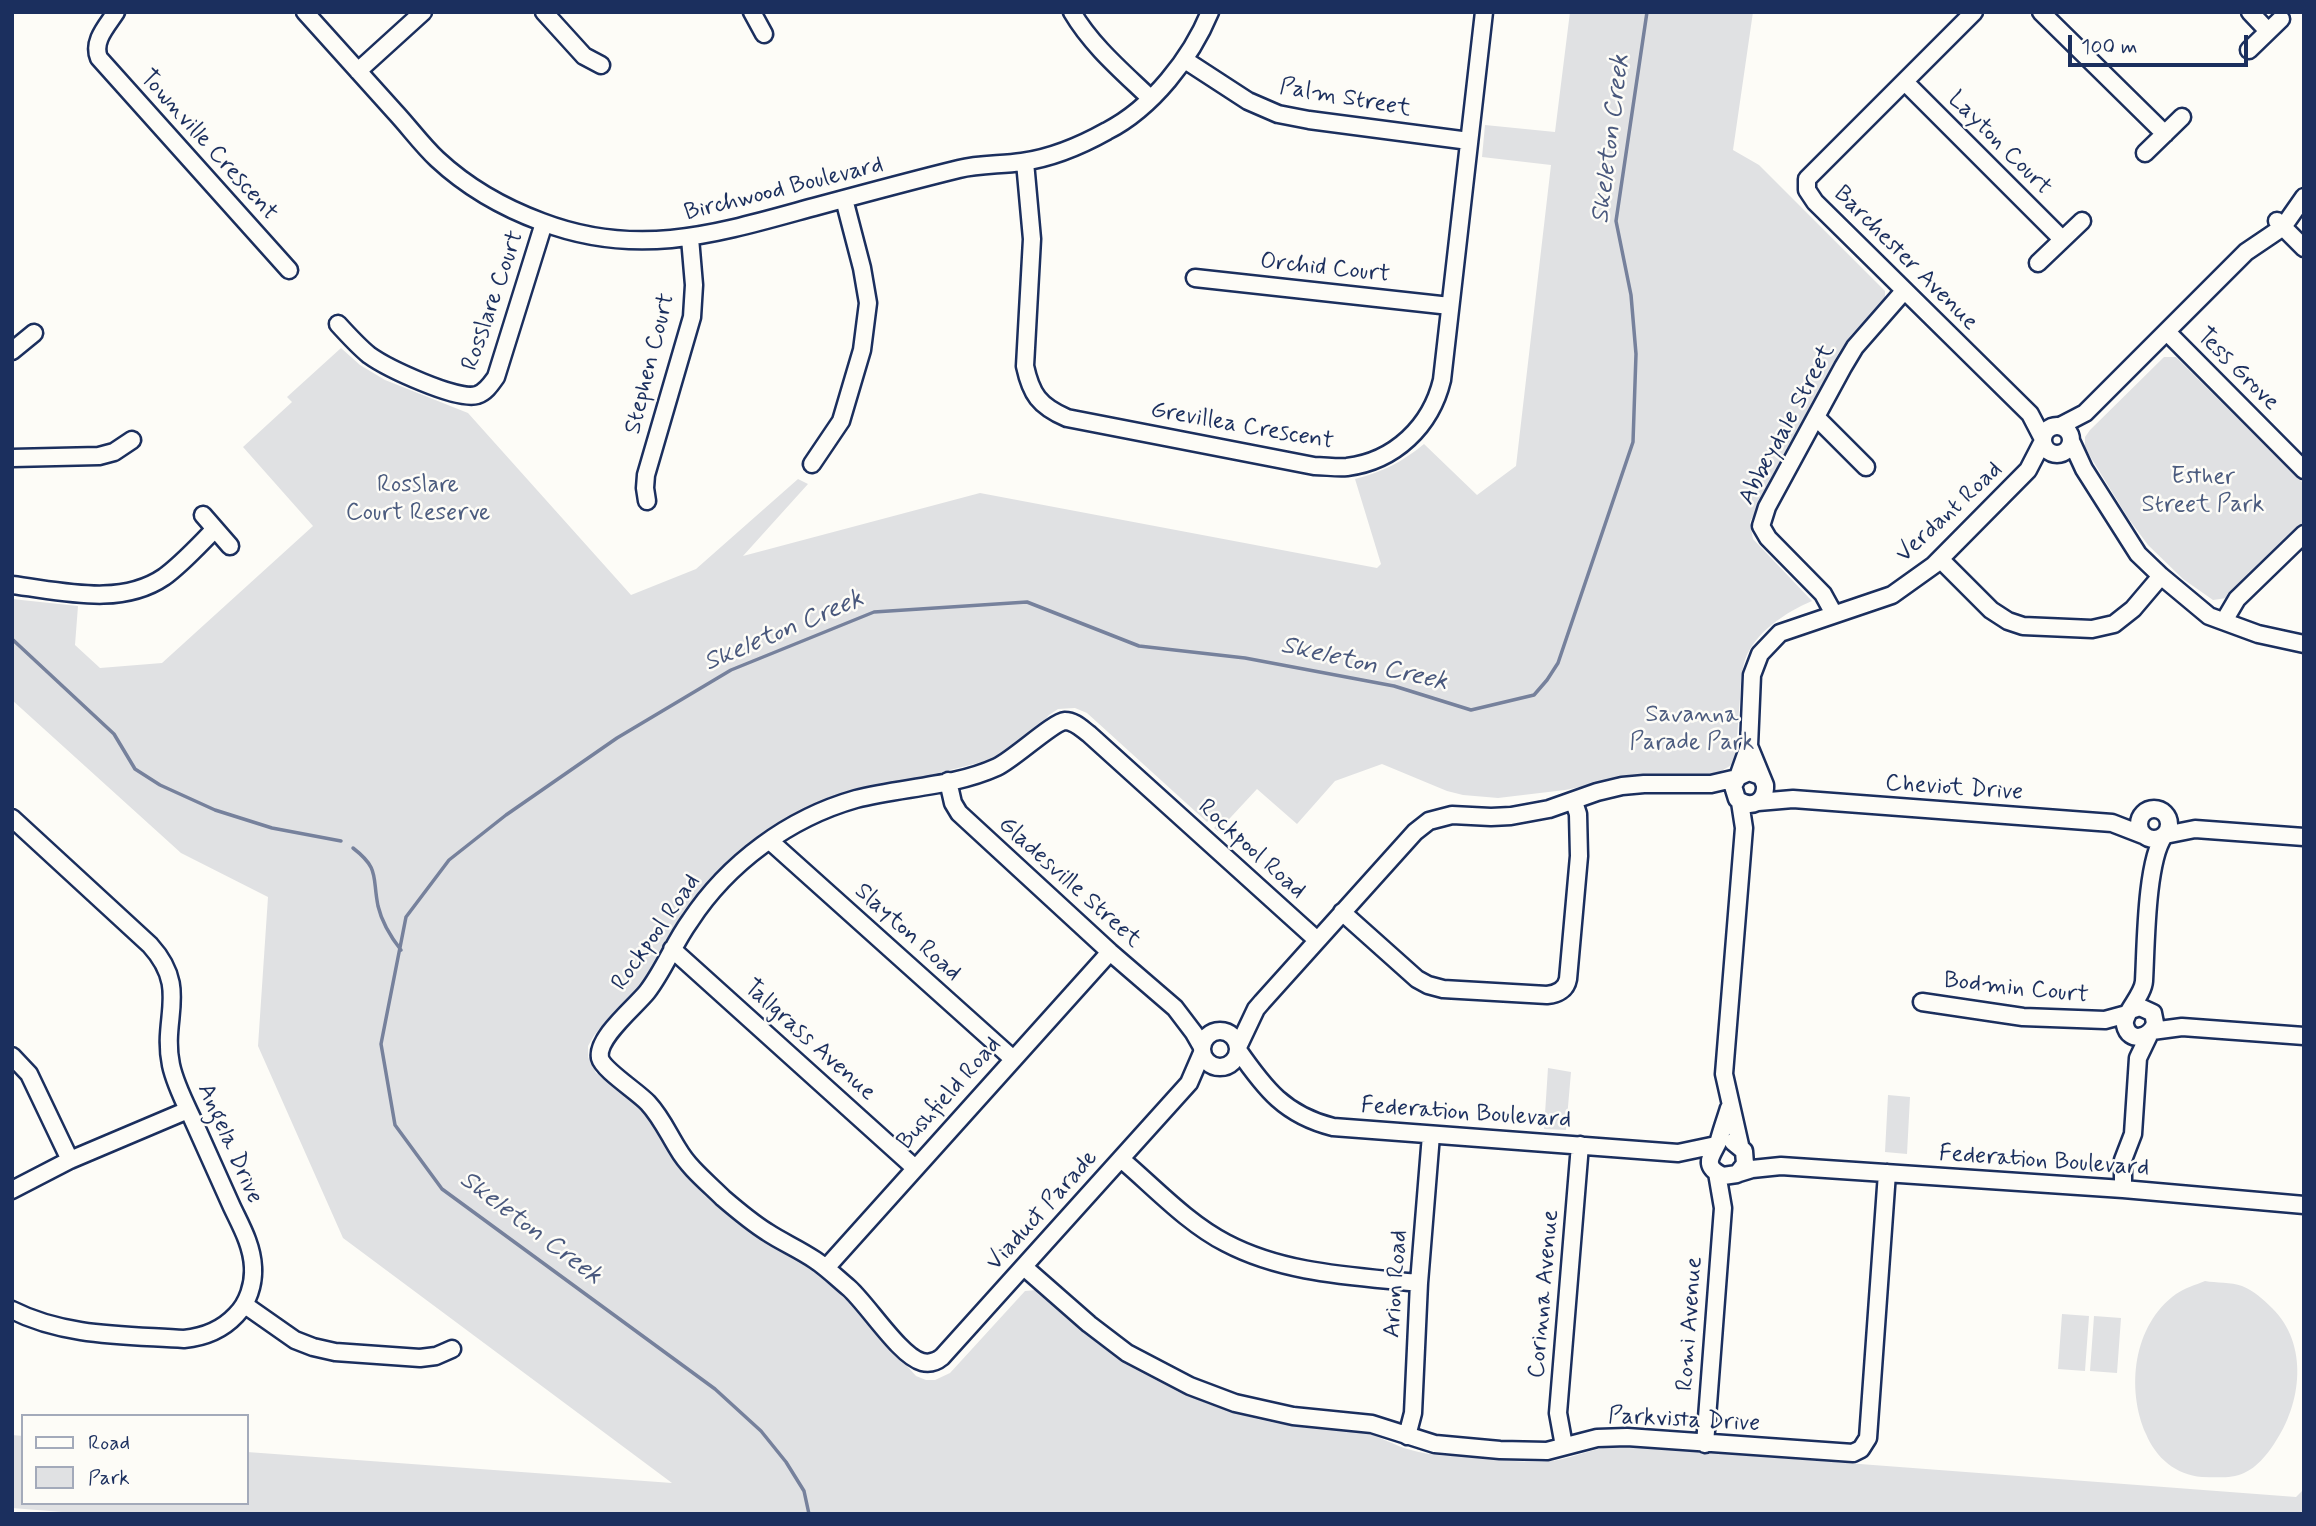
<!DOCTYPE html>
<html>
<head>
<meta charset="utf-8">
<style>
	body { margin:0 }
	#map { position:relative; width:2316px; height:1526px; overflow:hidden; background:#fdfcf7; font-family:Mynerve,sans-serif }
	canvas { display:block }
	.frame { position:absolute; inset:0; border:14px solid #1b2f5e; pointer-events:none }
	.legend { position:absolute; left:21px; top:1414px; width:228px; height:91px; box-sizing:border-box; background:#fdfcf7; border:2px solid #a3aaba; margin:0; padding:9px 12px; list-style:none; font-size:21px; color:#1b2f5e }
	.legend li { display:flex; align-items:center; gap:14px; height:35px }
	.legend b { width:35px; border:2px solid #a3aaba }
	.scale { position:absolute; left:2068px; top:35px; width:180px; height:32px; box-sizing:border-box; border:4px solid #1b2f5e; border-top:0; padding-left:9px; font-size:21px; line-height:24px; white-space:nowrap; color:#1b2f5e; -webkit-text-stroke:5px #fdfcf7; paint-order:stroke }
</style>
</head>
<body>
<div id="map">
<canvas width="2316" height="1526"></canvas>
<div class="frame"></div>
<ul class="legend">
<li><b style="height:9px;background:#fdfcf7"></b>Road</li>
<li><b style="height:19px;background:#e0e1e3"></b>Park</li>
</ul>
<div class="scale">100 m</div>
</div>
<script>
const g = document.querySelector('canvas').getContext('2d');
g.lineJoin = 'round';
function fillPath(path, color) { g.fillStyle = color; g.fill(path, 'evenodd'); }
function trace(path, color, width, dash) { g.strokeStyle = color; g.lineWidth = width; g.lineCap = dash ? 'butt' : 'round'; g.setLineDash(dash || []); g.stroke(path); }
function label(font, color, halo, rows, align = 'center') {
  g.font = font + ' Mynerve,sans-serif'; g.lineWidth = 5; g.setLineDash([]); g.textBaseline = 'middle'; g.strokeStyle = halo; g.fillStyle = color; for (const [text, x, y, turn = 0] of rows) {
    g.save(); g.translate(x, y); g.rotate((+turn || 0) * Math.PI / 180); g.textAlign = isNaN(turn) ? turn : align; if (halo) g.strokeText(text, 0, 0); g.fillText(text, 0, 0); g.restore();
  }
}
const green = new Path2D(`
	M 1570,12 L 1753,12 L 1733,150 L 1759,165 L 1885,291 L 1885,299 L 1851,335 L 1838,354 L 1750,522 L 1753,539 L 1812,601 C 1786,612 1754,633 1745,660 C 1741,672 1741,686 1740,698 C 1738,720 1737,741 1735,763 L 1709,778 L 1610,781 L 1565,790 L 1498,798 L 1463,795 L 1447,791 L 1382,764 L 1335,781 L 1297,824 L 1257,789 L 1218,831 L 1214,828 L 1218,823 L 1212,817 L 1207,822 L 1087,713 L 1075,708 L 1058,709 L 1049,715 L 1035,732 L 998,758 L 854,794 L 796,816 L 769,831 L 726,864 L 701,892 L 679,923 L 638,989 L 612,1019 L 595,1034 L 588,1046 L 588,1057 L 596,1073 L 618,1089 L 646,1115 L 675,1159 L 692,1179 L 726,1212 L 750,1231 L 820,1274 L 840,1291 L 916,1376 L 926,1380 L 935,1380 L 950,1373 L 1025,1291 L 1037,1290 C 1113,1357 1175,1403 1276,1423 C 1304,1428 1333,1428 1361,1432 C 1379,1435 1394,1446 1411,1450 C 1431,1456 1454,1456 1475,1457 C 1496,1459 1517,1462 1539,1462 C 1568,1462 1593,1446 1622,1446 L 2296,1497 L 2302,1491 L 2304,1464 L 2304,1514 L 87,1514 L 12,1508 L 12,1435 L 23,1436 L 23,1503 L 247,1503 L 247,1452 L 672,1483 L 343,1238 L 258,1046 L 268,897 L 181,853 L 12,700 L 12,599 L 78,606 L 75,645 L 100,668 L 162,663 L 313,526 L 243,447 L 292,402 L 287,397 L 341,348 L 360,365 L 385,380 L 468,413 L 631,595 L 696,569 L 798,479 L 808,484 L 743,556 L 980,493 L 1377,568 L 1381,564 L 1355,479 C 1383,472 1402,462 1424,444 L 1477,495 L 1516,466 L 1551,165 L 1482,157 L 1485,125 L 1555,132 Z
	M 2164,357 L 2176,357 L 2304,484 L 2304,522 L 2227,598 L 2213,600 L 2183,579 L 2148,545 L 2128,518 L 2085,448 L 2085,437 L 2090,430 Z
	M 1548,1068 L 1571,1072 L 1566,1130 L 1544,1129 Z
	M 1888,1095 L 1910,1097 L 1907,1154 L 1885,1152 Z
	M 2205,1281 C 2216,1283 2231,1282 2242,1286 C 2254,1291 2263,1299 2272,1308 C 2309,1344 2302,1404 2274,1444 C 2266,1456 2257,1467 2244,1473 C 2231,1479 2216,1477 2202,1477 C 2176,1475 2156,1458 2146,1434 C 2126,1389 2133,1325 2176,1294 C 2185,1288 2195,1285 2205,1281 Z
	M 2062,1314 L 2089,1316 L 2085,1371 L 2058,1369 Z
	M 2094,1316 L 2121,1318 L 2117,1373 L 2090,1371 Z`);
const stream = new Path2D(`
	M 12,639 L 114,734 L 135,769 L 160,785 L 215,810 L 272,828 L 341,841
	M 353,848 C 380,869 372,876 378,906 C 382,923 390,936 401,950
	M 809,1514 L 804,1491 L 786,1462 L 761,1431 L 715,1389 L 442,1189 L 395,1125 L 381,1044 L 406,917 L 449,860 L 506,815 L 617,738 L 731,670 L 874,612 L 1027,602 L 1139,646 L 1245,658 L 1394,686 L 1471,710 L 1534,695 L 1547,680 L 1558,663 L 1633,442 L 1636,354 L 1631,295 L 1616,221 L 1647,12`);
const minor = new Path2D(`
	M 116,12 C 107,26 92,41 99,58 L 289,270
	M 305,12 C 335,45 365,79 395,112 C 409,127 422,145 437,159 C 467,187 504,208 542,222 C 639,259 719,233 814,207 C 862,194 910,181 959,169 C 979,164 1001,165 1022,162 C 1051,158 1082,145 1107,131 C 1152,108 1191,58 1210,12
	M 544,12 L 584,56 L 601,65
	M 752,12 L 764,34
	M 1072,12 C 1092,46 1122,71 1150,98
	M 1974,12 L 1807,179 L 1807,190 L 1815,202 L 2030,414 L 2043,439
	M 2041,12 L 2165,134
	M 2250,12 L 2268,31
	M 2249,50 L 2281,19
	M 1185,60 L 1248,101 L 1278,114 L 1309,120 L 1469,141
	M 358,71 L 423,12
	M 1905,82 L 2062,239
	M 2145,153 L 2182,117
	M 1025,162 L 1032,239 L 1025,366 C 1031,394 1039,406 1067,418 L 1314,466 C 1325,466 1337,468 1347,467 C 1395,461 1431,426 1442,380 L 1484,12
	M 2277,221 L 2304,248
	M 2038,263 L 2082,221
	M 1195,278 L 1450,306
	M 338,324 C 348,335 358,346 369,355 C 387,368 457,401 477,395 C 486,392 491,384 496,377 L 544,223
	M 2167,332 L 2304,470
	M 12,351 L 34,333
	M 1816,417 L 1866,467
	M2043 440a14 14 0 1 1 28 0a14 14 0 1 1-28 0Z
	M 2060,426 L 2085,413 L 2246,252 L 2283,227 L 2304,197
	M 2072,443 L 2084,469 L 2138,554 L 2161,576 L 2209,616 L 2258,634 L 2304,644
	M 12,458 L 99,456 L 114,452 L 132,440
	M 812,464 L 841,421 L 862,350 L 868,303 L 862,268 L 844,199
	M 647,501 L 645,488 L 646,475 L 692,317 L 694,285 L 690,238
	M 203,515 L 230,546
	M 1940,559 L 1991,610 L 2008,621 L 2023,626 L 2092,629 L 2114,624 L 2133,609 L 2161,576
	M 12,585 C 62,591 120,607 164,577 C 182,564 199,545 215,529
	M 1834,614 L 1823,594 L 1768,538 L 1761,526 L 1767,507 L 1843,367 L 1855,347 L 1904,291
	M 2224,621 L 2237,599 L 2304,534
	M 1749,746 L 1765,785 C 1766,802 1751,810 1737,799 L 1733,786 L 1738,777 L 1749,772 L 1760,776
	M 1738,777 L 1749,746 L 1752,675 L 1760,654 L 1780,633 L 1892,595 L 1934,565 L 2028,470 L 2043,441
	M 948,781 L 953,803 L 959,813 L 1110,952 L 1175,1008 L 1194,1033 L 1202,1047
	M 1758,802 L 1793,799 L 2112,823 L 2143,835
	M2139 824a15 15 0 1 1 30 0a15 15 0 1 1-30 0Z
	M 12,818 L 150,945 C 190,989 161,1017 171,1065 C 175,1084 185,1103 193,1120 C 206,1149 219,1178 232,1207 C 241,1226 252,1245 253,1267 C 254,1284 248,1303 236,1315 C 222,1330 204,1337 184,1339 C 127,1335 65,1337 12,1310
	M 2165,835 L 2195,829 L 2304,837
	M 770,841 L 1012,1058
	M 1342,912 L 1417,979 L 1428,985 L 1443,989 L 1547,995 C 1557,994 1566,990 1568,979 L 1579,856 L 1578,814 L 1574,802
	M 672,949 L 915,1168
	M 1922,1002 L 2023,1017 L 2105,1020 L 2127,1014
	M 2131,1010 L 2140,1007 L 2153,1013 L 2155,1023 C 2151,1038 2129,1044 2125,1025 C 2123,1013 2143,996 2144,981 C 2146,945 2146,862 2164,836
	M1202 1049a18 18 0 1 1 36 0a18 18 0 1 1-36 0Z
	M 2152,1031 L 2182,1027 L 2304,1036
	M 1238,1047 L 1256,1009 L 1262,1002 L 1415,832 L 1429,821 L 1452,815 L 1491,817 L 1511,816 L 1549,809 L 1597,792 L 1622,786 L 1644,784 L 1711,784 L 1737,778
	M 1238,1050 C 1265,1089 1285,1115 1333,1127 L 1678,1153 L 1716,1145
	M 1202,1053 L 1189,1083 L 942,1357 C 936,1362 930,1364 922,1362 C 900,1356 868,1305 849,1288 C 837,1278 827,1268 815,1260 C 799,1249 782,1242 767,1232 C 751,1222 737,1210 723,1198 C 708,1183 689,1168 678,1149 C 668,1133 661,1117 648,1103 C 638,1092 603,1070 600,1058 C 596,1038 635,1007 647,992 C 664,970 674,943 690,921 C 728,863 789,818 856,799 C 902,787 953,787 997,767 C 1014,759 1053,722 1065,721 C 1075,721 1082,729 1089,734 L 1317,940
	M 12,1056 L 29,1074 L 70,1160
	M 1729,1108 C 1726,1118 1722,1129 1719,1140 C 1713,1155 1700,1165 1723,1176 L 1737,1174 L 1745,1164 L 1744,1151 L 1733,1142
	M 1740,1145 L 1724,1074 L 1744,828 L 1740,802
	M 1121,1159 C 1154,1187 1187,1223 1226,1243 C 1285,1274 1353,1276 1419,1283
	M 1739,1173 L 1752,1169 L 1781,1166 L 2123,1189 L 2304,1205
	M 2123,1189 L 2123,1160 L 2133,1134 L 2138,1058 L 2150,1033
	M 12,1190 L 70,1160 L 188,1110
	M 1024,1267 L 1089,1324 L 1127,1353 L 1190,1386 L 1235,1403 L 1293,1416 L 1372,1424 L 1435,1444 L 1500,1450 L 1547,1451 L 1597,1438 L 1627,1437 L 1853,1453 L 1861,1449 L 1868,1438 L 1887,1173
	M 826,1268 L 1110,952
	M 245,1305 L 295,1340 L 313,1347 L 335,1352 L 420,1358 L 436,1356 L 452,1349
	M 1407,1436 L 1413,1413 L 1419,1283 L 1431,1135
	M 1705,1444 L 1723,1208 L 1717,1173
	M 1564,1446 L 1558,1413 L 1580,1145`);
const streetNames = [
	["Palm Street",1345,99,10],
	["Layton Court",1999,144,45],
	["Townville Crescent",208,146,48],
	["Birchwood Boulevard",784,190,-14],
	["Barchester Avenue",1905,259,45],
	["Orchid Court",1325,269,6],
	["Rosslare Court",494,301,-71],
	["Stephen Court",651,364,-76],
	["Tess Grove",2237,370,45],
	["Abbeydale Street",1788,425,-62],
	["Grevillea Crescent",1242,427,10],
	["Verdant Road",1950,513,-43],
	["Cheviot Drive",1954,789,4],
	["Rockpool Road",1251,850,42],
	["Gladesville Street",1069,883,42],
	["Rockpool Road",657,933,-55],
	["Slayton Road",907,933,42],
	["Bodmin Court",2016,989,6],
	["Tallgrass Avenue",809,1041,42],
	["Bushfield Road",950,1094,-48],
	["Federation Boulevard",1466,1114,4],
	["Angela Drive",229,1144,66],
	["Federation Boulevard",2044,1162,4],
	["Viaduct Parade",1043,1211,-48],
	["Arion Road",1397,1284,-86],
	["Corinna Avenue",1545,1294,-85],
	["Romi Avenue",1691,1324,-86],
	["Parkvista Drive",1684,1421,3]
];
const parkNames = [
	["Esther",2203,478],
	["Street Park",2203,506],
	["Rosslare",418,486],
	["Court Reserve",418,514],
	["Savanna",1692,716],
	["Parade Park",1692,744]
];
const waterNames = [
	["Skeleton Creek",1612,139,-83],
	["Skeleton Creek",784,632,-23],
	["Skeleton Creek",1364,665,13],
	["Skeleton Creek",530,1229,37]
];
fillPath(green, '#e0e1e3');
trace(stream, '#76819c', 3.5);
trace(minor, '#1b2f5e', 21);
trace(minor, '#fdfcf7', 16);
label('24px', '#1b2f5e', '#fdfcf7', streetNames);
label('24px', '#4c5c7f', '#fdfcf7', parkNames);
label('italic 26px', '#49587d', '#fdfcf7', waterNames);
</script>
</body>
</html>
